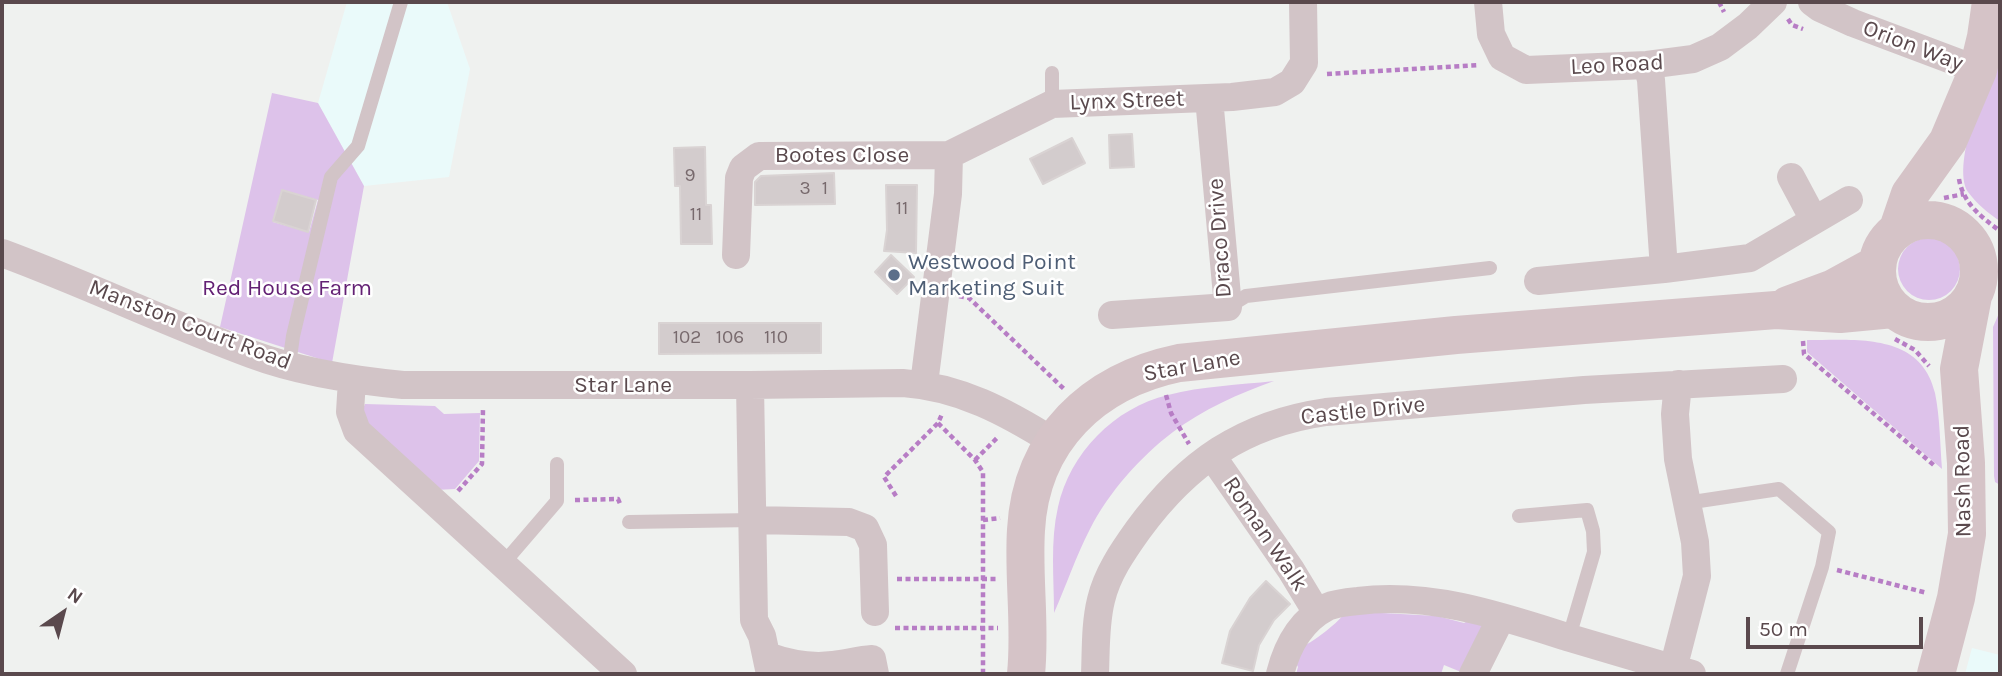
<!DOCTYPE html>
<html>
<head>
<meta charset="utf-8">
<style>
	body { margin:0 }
	#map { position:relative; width:2002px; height:676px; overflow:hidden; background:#eff1ef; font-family:Karla,sans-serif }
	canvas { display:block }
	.frame { position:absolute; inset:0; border:4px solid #5a494d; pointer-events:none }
	.north { position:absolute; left:28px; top:578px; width:70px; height:70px; -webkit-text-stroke:5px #fff; paint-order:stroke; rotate:35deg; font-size:19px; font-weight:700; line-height:28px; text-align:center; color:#5a494d }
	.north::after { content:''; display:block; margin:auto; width:24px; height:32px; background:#5a494d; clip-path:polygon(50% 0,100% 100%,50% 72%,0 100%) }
	.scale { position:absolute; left:1746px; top:617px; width:177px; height:32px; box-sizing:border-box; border:4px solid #5a494d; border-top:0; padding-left:9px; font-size:21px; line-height:24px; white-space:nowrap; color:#5a494d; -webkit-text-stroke:5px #fff; paint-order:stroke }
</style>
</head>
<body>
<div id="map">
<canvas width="2002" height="676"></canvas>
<div class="frame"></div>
<div class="north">N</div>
<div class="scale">50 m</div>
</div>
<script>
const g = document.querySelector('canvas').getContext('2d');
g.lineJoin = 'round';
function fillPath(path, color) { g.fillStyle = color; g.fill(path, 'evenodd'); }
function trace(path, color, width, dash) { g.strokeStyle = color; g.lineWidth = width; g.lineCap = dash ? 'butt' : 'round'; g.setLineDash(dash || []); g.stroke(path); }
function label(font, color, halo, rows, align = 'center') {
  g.font = font + ' Karla,sans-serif'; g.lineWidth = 5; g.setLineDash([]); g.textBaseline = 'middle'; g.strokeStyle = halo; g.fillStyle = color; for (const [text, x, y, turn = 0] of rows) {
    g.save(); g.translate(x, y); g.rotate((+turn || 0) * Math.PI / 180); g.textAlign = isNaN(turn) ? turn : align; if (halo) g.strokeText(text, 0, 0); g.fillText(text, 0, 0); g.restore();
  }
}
const commercial = new Path2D(`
	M 347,2 L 447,2 L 470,69 L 449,177 L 364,186 L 318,103 Z
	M 1972,648 L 2000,655 L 2000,674 L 1965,674 Z`);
const green = new Path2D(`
	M 2000,40 L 2000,221 C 1989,214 1976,203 1968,192 C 1950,164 1990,71 2000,40 Z
	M 272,93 L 318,103 L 364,186 L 332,363 L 220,327 ZM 282,190 L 318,200 L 309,232 L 273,222 Z
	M1898 269a31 31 0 1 1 62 0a31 31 0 1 1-62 0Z
	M 2000,311 L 2000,497 L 1998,496 L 2000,485 L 1995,482 L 1994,476 L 1993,327 Z
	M 1807,340 C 1855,340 1921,332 1935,393 C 1940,417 1940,444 1942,469 L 1807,352 Z
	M 1274,381 C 1240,393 1202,410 1173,432 C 1141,456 1108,493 1090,529 C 1076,556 1066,586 1054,613 C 1054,579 1050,541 1058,507 C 1070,453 1114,408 1168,395 C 1202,386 1239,385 1274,381 Z
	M 365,404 L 435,406 L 444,414 L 480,413 L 479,461 L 455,489 L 435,490 L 369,431 L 363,409 Z
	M 1346,611 L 1437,616 L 1464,623 L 1473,618 L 1485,625 L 1461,672 L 1444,665 L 1441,674 L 1296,674 L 1298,667 L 1293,658 L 1300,647 C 1309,646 1342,620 1346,611 Z`);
const building = new Path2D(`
	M 1132,134 L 1134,167 L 1110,168 L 1109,135 Z
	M 1072,138 L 1085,163 L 1043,184 L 1030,159 Z
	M 705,147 L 706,205 L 711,205 L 712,244 L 681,244 L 680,186 L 675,186 L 674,148 Z
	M 834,173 L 835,204 L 755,205 L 755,182 L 761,176 Z
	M 886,185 L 917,185 L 916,253 L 884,251 L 887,230 Z
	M 282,190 L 316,200 L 308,232 L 273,221 Z
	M 891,255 L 914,277 L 897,294 L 875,272 Z
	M 659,323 L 821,323 L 821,353 L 659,354 Z
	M 1266,581 L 1290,604 L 1274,620 L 1259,645 L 1253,671 L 1222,663 L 1230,631 L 1250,598 Z`);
const path = new Path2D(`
	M 1719,2 L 1724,12
	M 1788,19 L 1792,25 L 1803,29
	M 1327,74 L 1479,65
	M 1959,179 C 1963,203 1981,217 2000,231
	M 1944,198 L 1964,194
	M 959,296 L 969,298 L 1064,389
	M 1895,339 L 1915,350 L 1929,366
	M 1803,341 L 1804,354 L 1936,467
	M 1166,395 L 1171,413 L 1189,444
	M 938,423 L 975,460 L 983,472 L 983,674
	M 975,460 L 999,436
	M 458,491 L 482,464 L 483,408
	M 896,496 L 884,477 L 938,423 L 942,414
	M 575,500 L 618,499 L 621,506
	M 983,520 L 1000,518
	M 1837,570 L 1927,593
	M 897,579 L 997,579
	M 895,628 L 998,628`);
const lane = new Path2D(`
	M 1052,104 L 1052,73
	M 1228,307 L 1246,296 L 1490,268
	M 289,365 L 293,336 L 331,177 L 358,146 L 401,2
	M 1686,503 L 1779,489 L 1829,532 L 1822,567 L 1787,674
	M 1519,516 L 1587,510 L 1593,531 L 1594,552 L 1569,637
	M 629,522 L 753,520
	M 502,565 L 557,501 L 557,464`);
const street = new Path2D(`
	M 1488,2 L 1491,34 L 1502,57 L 1526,70 L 1647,65 L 1693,59 L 1720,47 L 1748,26 L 1773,2
	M 1812,2 L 1820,8 L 1853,23 L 1978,70
	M 1647,65 L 1651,80 L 1664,269
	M 1791,177 L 1814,220
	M 2,253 C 86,284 167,323 251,354 C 299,372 351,380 403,385 L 750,385 L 903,383 C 960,387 1006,412 1054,442
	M 736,255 L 739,178 L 743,168 L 759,156 L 949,155 L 1052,104 L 1232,97 L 1275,92 L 1292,82 L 1304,63 L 1303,2
	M 1538,281 L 1664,269 L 1750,258 L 1849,200
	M 1112,315 L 1228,307 L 1209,98
	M 352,380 L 350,412 L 357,431 L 623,674
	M 924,384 L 948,194 L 949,155
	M 750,385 L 754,620 L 762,636 L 770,674
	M 1212,456 L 1291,570 L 1317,613
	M 753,520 L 849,522 L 865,528 L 873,545 L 875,612
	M 767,656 C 789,664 809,668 833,665 C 846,664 858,660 872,659 L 875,674
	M 1673,669 L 1697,576 L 1695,542 L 1678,459 L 1675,414 L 1678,384
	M 1095,674 C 1096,650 1095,624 1101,600 C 1107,574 1123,551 1138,530 C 1187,463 1243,424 1326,412 L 1584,390 L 1783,379
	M 1280,674 C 1287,646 1300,621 1327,607 C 1336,603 1347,602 1358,601 C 1431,592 1501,616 1570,638 C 1611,650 1652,662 1692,674
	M 1473,674 L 1501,618`);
const secondary = new Path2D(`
	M1877 271a51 51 0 1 1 102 0a51 51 0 1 1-102 0Z
	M 1898,229 L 1910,194 L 1948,141 L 1978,70 L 1986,37 L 1991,2
	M 1788,305 L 1834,288 L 1876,265
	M 1026,674 C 1031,626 1023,578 1026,530 C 1031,439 1093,381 1179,363 L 1456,335 L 1776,310 L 1840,314 L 1893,309
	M 1936,674 L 1956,598 L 1967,534 L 1966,463 L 1959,369 L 1973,296`);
const markers = [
	[894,275,7,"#5c6f8a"]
];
const numberNames = [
	["9",690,176],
	["3",805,189],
	["1",825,189],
	["11",902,209],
	["11",696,215],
	["102",687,338],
	["106",730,338],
	["110",776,338]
];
const streetNames = [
	["Orion Way",1913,46,21],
	["Leo Road",1617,65,-3],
	["Lynx Street",1127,101,-2],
	["Bootes Close",842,155],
	["Draco Drive",1220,238,-94],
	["Manston Court Road",190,325,21],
	["Star Lane",1192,366,-10],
	["Star Lane",623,385],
	["Castle Drive",1363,411,-6],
	["Nash Road",1963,481,-91],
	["Roman Walk",1265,534,56]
];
const serviceNames = [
	["Westwood Point",908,262],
	["Marketing Suit",908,288]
];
const parkNames = [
	["Red House Farm",287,288]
];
fillPath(commercial, '#eafafa');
fillPath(green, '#ddc2ea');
fillPath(building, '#d3cccd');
trace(building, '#d9d3d3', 2);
trace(path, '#b77dc5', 4.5, [5, 3.5]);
trace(lane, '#d2c4c7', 14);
trace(street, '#d2c4c7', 28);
trace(secondary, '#d5c3c7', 38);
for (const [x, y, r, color] of markers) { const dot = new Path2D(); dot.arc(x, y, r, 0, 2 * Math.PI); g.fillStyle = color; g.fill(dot); trace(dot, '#fff', 2.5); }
label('19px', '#786a6d', null, numberNames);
label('23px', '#5a494d', '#fff', streetNames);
label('23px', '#4e5e75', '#fff', serviceNames, 'left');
label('23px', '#632174', '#fff', parkNames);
</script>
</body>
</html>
